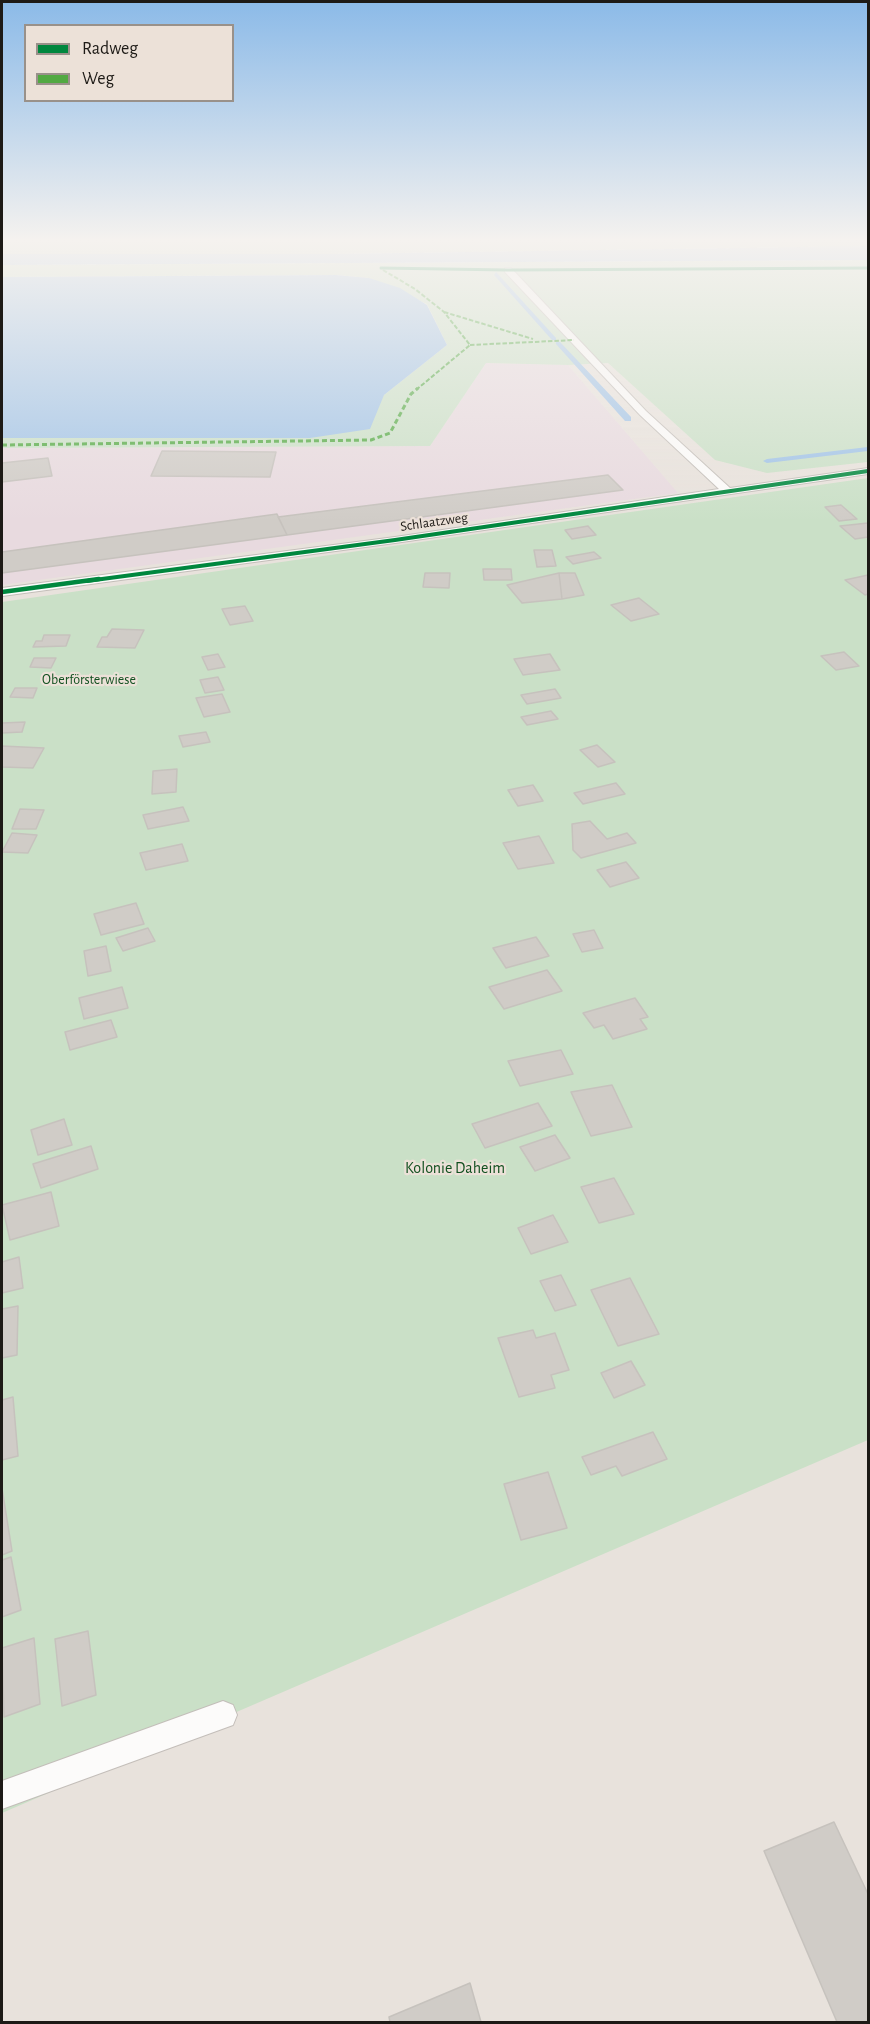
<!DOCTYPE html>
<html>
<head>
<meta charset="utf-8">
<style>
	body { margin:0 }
	#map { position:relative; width:870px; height:2024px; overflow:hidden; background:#e8e2dc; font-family:"Alegreya Sans",sans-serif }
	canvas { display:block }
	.frame { position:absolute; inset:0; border:3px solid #1d1a16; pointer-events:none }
	.legend { position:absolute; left:24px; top:24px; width:210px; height:78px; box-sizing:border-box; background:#ece1d8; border:2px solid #99918a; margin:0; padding:8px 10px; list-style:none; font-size:18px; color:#1d1a16 }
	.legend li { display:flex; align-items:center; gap:12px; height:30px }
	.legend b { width:30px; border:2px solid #99918a }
</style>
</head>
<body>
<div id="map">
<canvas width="870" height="2024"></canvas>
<div class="frame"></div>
<ul class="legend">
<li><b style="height:8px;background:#00873e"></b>Radweg</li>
<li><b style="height:8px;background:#52a942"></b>Weg</li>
</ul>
</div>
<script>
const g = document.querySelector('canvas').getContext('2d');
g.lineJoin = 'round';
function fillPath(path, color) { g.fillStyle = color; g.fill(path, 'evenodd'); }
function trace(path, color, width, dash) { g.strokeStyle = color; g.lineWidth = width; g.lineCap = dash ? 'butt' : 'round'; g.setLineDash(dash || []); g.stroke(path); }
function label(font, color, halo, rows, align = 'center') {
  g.font = font + ' "Alegreya Sans",sans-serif'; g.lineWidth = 4.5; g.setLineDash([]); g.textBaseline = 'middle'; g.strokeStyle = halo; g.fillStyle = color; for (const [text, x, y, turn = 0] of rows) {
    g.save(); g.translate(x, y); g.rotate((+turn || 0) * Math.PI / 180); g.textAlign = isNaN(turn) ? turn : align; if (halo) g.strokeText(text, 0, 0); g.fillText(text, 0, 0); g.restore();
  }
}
const commercial = new Path2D(`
	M 486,363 L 568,365 L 678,493 L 2,585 L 2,448 L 430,446 Z`);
const green = new Path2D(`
	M 2,239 L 868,239 L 868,246 L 335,254 L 2,254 Z
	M 868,260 L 868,462 L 767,473 L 715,460 L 608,363 L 568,365 L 486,363 L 430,446 L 2,448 L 2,438 L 310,438 L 384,395 L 447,345 L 427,304 L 369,278 L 336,275 L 2,277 L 2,265 Z
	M 868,478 L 868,1440 L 2,1813 L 2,602 Z`);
const water = new Path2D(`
	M 868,246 L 868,260 L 2,265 L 2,254 L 335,254 Z
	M 336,275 L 369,278 L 400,288 L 427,305 L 447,345 L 384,395 L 370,429 L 310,438 L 2,438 L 2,277 Z`);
const stream = new Path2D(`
	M 496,272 L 556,338 L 556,340 L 552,340 L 494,275 Z
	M 556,342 L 560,342 L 631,417 L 631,421 L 625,421 L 556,344 Z
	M 868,447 L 868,451 L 767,463 L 763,461 L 767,459 Z`);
const building = new Path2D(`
	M 162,451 L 276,452 L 270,477 L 151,476 Z
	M 48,458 L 52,476 L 2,482 L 2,463 Z
	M 608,475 L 623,490 L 287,535 L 278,517 Z
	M 841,505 L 857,519 L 839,521 L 825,507 Z
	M 277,514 L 287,535 L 2,573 L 2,552 Z
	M 868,523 L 868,537 L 855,539 L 840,526 Z
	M 588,526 L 596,535 L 572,539 L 565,530 Z
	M 534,550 L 552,550 L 556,566 L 537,567 Z
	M 594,552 L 601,558 L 573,564 L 566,557 Z
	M 483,569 L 511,569 L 512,580 L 484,580 Z
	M 425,573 L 450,573 L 449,588 L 423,587 Z
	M 559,573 L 575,573 L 584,595 L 562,599 Z
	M 559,573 L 562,599 L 522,603 L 507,585 Z
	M 868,575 L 868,594 L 865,595 L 845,580 Z
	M 639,598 L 659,614 L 631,621 L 611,605 Z
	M 245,606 L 253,621 L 230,625 L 222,609 Z
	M 112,629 L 144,630 L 135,648 L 97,647 L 102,637 L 107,637 Z
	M 44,635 L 70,635 L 66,646 L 33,647 L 36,641 L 42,641 Z
	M 844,652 L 859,666 L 836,670 L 821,656 Z
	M 218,654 L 225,667 L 208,670 L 202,657 Z
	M 550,654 L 560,670 L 523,675 L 514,659 Z
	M 34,658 L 56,658 L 51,668 L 30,667 Z
	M 218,677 L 224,690 L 205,693 L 200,680 Z
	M 15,688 L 37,688 L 33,698 L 10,697 Z
	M 555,689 L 561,698 L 527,704 L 521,695 Z
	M 222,694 L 230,712 L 204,717 L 196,698 Z
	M 551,711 L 558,719 L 527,725 L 521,717 Z
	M 25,722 L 22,732 L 2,733 L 2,723 Z
	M 206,732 L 210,742 L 183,747 L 179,736 Z
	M 597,745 L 615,762 L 598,767 L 580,750 Z
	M 2,746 L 44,748 L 33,768 L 2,767 Z
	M 177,769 L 176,792 L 152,794 L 153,771 Z
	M 616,783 L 625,794 L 583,804 L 574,793 Z
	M 533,785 L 543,801 L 518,806 L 508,790 Z
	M 183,807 L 189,821 L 148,829 L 143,815 Z
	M 20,809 L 44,810 L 36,829 L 12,829 Z
	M 590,821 L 607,839 L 627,833 L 636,843 L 581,858 L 573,850 L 572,824 Z
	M 12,833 L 37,835 L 28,853 L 2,852 Z
	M 539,836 L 554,863 L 518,869 L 503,843 Z
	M 182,844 L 188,861 L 146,870 L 140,853 Z
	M 626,862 L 639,878 L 610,887 L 597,870 Z
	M 136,903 L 144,924 L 101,935 L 94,914 Z
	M 148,928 L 155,941 L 123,951 L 116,938 Z
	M 594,930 L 603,948 L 582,952 L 573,934 Z
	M 536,937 L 549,956 L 506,968 L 493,948 Z
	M 106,946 L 111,971 L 88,976 L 84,951 Z
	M 547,970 L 562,991 L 504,1009 L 489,987 Z
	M 122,987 L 128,1008 L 84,1019 L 79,998 Z
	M 635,998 L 648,1017 L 640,1019 L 647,1029 L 613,1039 L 604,1025 L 594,1028 L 583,1013 Z
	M 111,1020 L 117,1037 L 70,1050 L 65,1032 Z
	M 561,1050 L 573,1074 L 520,1086 L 508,1061 Z
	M 612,1085 L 632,1127 L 591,1136 L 571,1092 Z
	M 538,1103 L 552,1126 L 485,1148 L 472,1124 Z
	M 64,1119 L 72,1145 L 38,1155 L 31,1130 Z
	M 555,1135 L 570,1158 L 535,1171 L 520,1147 Z
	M 91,1146 L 98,1169 L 41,1188 L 33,1164 Z
	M 614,1178 L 634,1214 L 599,1223 L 581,1187 Z
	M 51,1192 L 59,1226 L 10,1240 L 2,1205 Z
	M 553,1215 L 568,1242 L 531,1254 L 518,1228 Z
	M 19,1257 L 23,1288 L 2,1293 L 2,1262 Z
	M 561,1275 L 576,1305 L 555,1311 L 540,1281 Z
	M 630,1278 L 659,1334 L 618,1346 L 591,1290 Z
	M 18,1306 L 17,1355 L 2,1358 L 2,1309 Z
	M 533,1330 L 536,1338 L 555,1333 L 569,1370 L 551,1375 L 555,1388 L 519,1397 L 498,1338 Z
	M 631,1361 L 645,1385 L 614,1398 L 601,1373 Z
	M 13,1397 L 18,1456 L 2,1460 L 2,1400 Z
	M 653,1432 L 667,1459 L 622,1476 L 616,1466 L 591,1475 L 582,1457 Z
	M 548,1472 L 567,1528 L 521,1540 L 504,1484 Z
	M 2,1488 L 12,1551 L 2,1555 Z
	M 11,1557 L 21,1610 L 2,1617 L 2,1560 Z
	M 88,1631 L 96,1695 L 62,1706 L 55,1639 Z
	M 34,1638 L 40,1704 L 4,1717 L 2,1648 Z
	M 834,1822 L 868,1894 L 868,2022 L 837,2022 L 764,1851 Z
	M 470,1983 L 481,2022 L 390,2022 L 389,2017 Z`);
const lane = new Path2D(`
	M 505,268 L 511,268 L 646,411 L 730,488 L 868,468 L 868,474 L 395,543 L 2,596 L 2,588 L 395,537 L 719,489 L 640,415 L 505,272 Z
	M 223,1701 L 233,1705 L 237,1715 L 233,1725 L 2,1809 L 2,1781 Z`);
const quietFar1 = new Path2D(`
	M 674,239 L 724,239
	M 383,270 L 415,289 L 444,312 L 470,345 L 416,390
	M 444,312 L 533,339
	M 470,345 L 574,340`);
const quiet = new Path2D(`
	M 2,445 L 371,440 L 390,433 L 411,394 L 418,388`);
const cyclewayFar2 = new Path2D(`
	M 381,268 L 508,270 L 868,268`);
const cyclewayFar1 = new Path2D(`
	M 87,581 L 395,540 L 868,471`);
const cycleway = new Path2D(`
	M 2,592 L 99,579`);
const farStreetnames = [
	["Schlaatzweg",434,522,-8]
];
const farParknames = [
	["Oberförsterwiese",89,680]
];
const parkNames = [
	["Kolonie Daheim",455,1168]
];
fillPath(commercial, '#e8dadf');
fillPath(green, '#cae0c7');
fillPath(water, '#a0c3e7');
fillPath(stream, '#a0c3e7');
fillPath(building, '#d0ccc7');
trace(building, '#c6c2bd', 1.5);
trace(lane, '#c3beb9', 2);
fillPath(lane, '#fcfbfa');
trace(quietFar1, '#52a942', 2, [4.5, 2]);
trace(quiet, '#52a942', 3, [5, 3]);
trace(cyclewayFar2, '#00873e', 3);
trace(cyclewayFar1, '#00873e', 4);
trace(cycleway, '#00873e', 4.5);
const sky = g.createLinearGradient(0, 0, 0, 522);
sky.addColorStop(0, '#8bbae8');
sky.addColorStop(0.46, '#f5f2ef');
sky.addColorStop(1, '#f5f2ef00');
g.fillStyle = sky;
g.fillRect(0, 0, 870, 522);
label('14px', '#1d1a16', '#ece1d8', farStreetnames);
label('14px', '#11501f', '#ece1d8', farParknames);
label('16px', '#11501f', '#ece1d8', parkNames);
</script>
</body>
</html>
